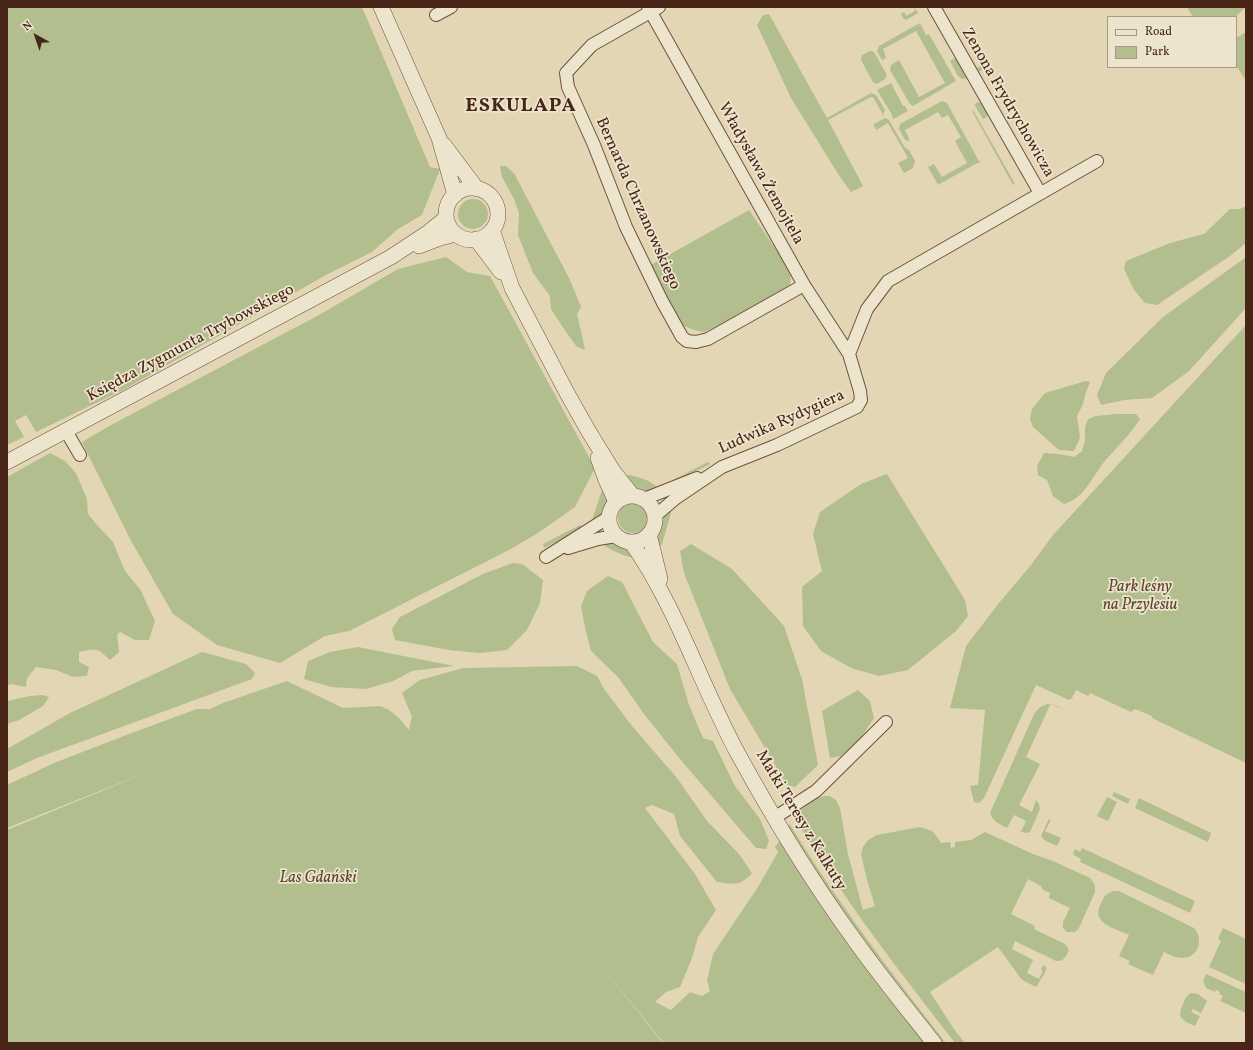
<!DOCTYPE html>
<html>
<head>
<meta charset="utf-8">
<style>
	body { margin:0 }
	#map { position:relative; width:1253px; height:1050px; overflow:hidden; background:#e3d6b4; font-family:Vollkorn,serif }
	canvas { display:block }
	.frame { position:absolute; inset:0; border:8px solid #482516; pointer-events:none }
	.legend { position:absolute; left:1107px; top:16px; width:130px; height:52px; box-sizing:border-box; background:#ede4ce; border:1px solid #ab9884; margin:0; padding:5px 7px; list-style:none; font-size:12px; color:#482516 }
	.legend li { display:flex; align-items:center; gap:8px; height:20px }
	.legend b { width:20px; border:1px solid #ab9884 }
	.north { position:absolute; left:16px; top:16px; width:40px; height:40px; -webkit-text-stroke:3px #ede4ce; paint-order:stroke; rotate:320deg; font-size:11px; font-weight:700; line-height:16px; text-align:center; color:#482516 }
	.north::after { content:''; display:block; margin:auto; width:14px; height:18px; background:#482516; clip-path:polygon(50% 0,100% 100%,50% 72%,0 100%) }
</style>
</head>
<body>
<div id="map">
<canvas width="1253" height="1050"></canvas>
<div class="frame"></div>
<ul class="legend">
<li><b style="height:5px;background:#ede4ce"></b>Road</li>
<li><b style="height:11px;background:#b2be8e"></b>Park</li>
</ul>
<div class="north">N</div>
</div>
<script>
const g = document.querySelector('canvas').getContext('2d');
g.lineJoin = 'round';
function fillPath(path, color) { g.fillStyle = color; g.fill(path, 'evenodd'); }
function trace(path, color, width, dash) { g.strokeStyle = color; g.lineWidth = width; g.lineCap = dash ? 'butt' : 'round'; g.setLineDash(dash || []); g.stroke(path); }
function label(font, color, halo, rows, align = 'center') {
  g.font = font + ' Vollkorn,serif'; g.lineWidth = 3.5; g.setLineDash([]); g.textBaseline = 'middle'; g.strokeStyle = halo; g.fillStyle = color; for (const [text, x, y, turn = 0] of rows) {
    g.save(); g.translate(x, y); g.rotate((+turn || 0) * Math.PI / 180); g.textAlign = isNaN(turn) ? turn : align; if (halo) g.strokeText(text, 0, 0); g.fillText(text, 0, 0); g.restore();
  }
}
const green = new Path2D(`
	M 7,7 L 362,7 L 430,167 L 440,169 L 422,215 L 398,229 L 372,252 L 326,275 L 125,389 L 36,432 L 26,415 L 15,421 L 24,437 L 7,445 Z
	M 914,7 L 918,13 L 906,20 L 903,18 L 901,14 L 904,12 L 906,16 L 915,11 Z
	M 1187,7 L 1246,7 L 1235,17 L 1193,17 Z
	M 943,9 L 977,68 L 984,64 L 986,68 L 977,73 L 941,10 Z
	M 769,14 L 827,118 L 871,93 L 876,95 L 885,110 L 882,116 L 882,113 L 873,97 L 869,98 L 828,120 L 863,186 L 851,192 L 840,177 L 791,98 L 757,25 L 763,15 Z
	M 920,23 L 926,35 L 929,34 L 956,81 L 913,106 L 910,104 L 890,70 L 891,65 L 899,60 L 919,97 L 945,83 L 916,31 L 883,49 L 886,58 L 882,60 L 877,51 L 879,46 Z
	M 1246,32 L 1246,80 L 1236,66 L 1236,38 Z
	M 870,51 L 874,52 L 887,75 L 885,79 L 877,84 L 873,82 L 861,60 L 862,55 Z
	M 955,58 L 957,59 L 969,78 L 962,79 L 958,76 L 950,61 Z
	M 891,83 L 903,106 L 905,106 L 908,111 L 893,119 L 891,113 L 877,90 Z
	M 942,101 L 947,103 L 980,163 L 977,163 L 938,185 L 928,167 L 934,164 L 942,177 L 967,163 L 955,141 L 961,137 L 948,115 L 942,118 L 938,112 L 905,130 L 910,141 L 905,140 L 899,129 L 900,124 Z
	M 979,102 L 983,103 L 988,113 L 988,116 L 983,119 L 974,104 Z
	M 973,110 L 1015,184 L 1013,185 L 972,111 Z
	M 885,118 L 889,120 L 905,148 L 909,150 L 915,161 L 913,168 L 904,173 L 898,163 L 908,158 L 888,123 L 876,130 L 874,126 L 874,124 Z
	M 500,166 L 506,166 L 514,173 L 570,280 L 581,307 L 577,314 L 581,331 L 585,350 L 577,347 L 566,332 L 551,309 L 550,296 L 533,273 L 518,235 L 519,213 L 514,199 L 502,177 Z
	M458 214a15 15 0 1 1 30 0a15 15 0 1 1-30 0Z
	M 1246,206 L 1246,243 L 1230,256 L 1157,305 L 1145,303 L 1134,290 L 1124,269 L 1126,261 L 1170,243 L 1204,234 L 1230,209 L 1240,209 Z
	M 749,210 L 784,261 L 791,275 L 790,288 L 737,318 L 704,332 L 694,330 L 679,324 L 649,266 Z
	M 446,257 L 467,272 L 490,276 L 595,468 L 575,507 L 538,533 L 509,550 L 349,631 L 325,636 L 280,663 L 217,645 L 173,614 L 130,539 L 82,442 L 111,425 L 319,315 L 398,269 Z
	M 1246,257 L 1246,308 L 1189,371 L 1152,398 L 1124,400 L 1101,405 L 1097,395 L 1106,373 L 1163,317 Z
	M 1246,325 L 1246,763 L 1152,718 L 1152,716 L 1135,709 L 1131,712 L 1090,693 L 1088,696 L 1076,690 L 1072,698 L 1069,700 L 1036,685 L 984,798 L 979,803 L 974,802 L 970,786 L 978,785 L 985,710 L 950,708 L 966,646 L 999,603 L 1031,565 L 1053,535 Z
	M 1086,381 L 1090,382 L 1086,392 L 1083,404 L 1077,416 L 1080,438 L 1074,451 L 1059,450 L 1033,427 L 1030,419 L 1032,409 L 1045,393 Z
	M 1116,414 L 1136,414 L 1140,419 C 1130,435 1116,448 1104,462 C 1092,477 1084,499 1064,504 L 1053,496 L 1047,480 L 1038,475 L 1037,466 L 1044,453 L 1059,454 L 1074,457 L 1082,451 L 1085,440 L 1085,427 L 1088,419 L 1096,416 Z
	M 50,453 L 65,461 L 76,473 L 87,499 L 88,514 L 98,526 L 113,542 L 125,571 L 140,589 L 155,621 L 149,640 L 135,640 L 120,632 L 117,635 L 119,652 L 110,660 C 97,648 97,648 79,652 L 79,662 L 89,667 L 87,676 L 73,677 L 56,670 L 36,667 L 27,678 L 26,687 L 11,684 L 7,686 L 7,477 Z
	M 708,462 L 710,464 L 671,484 L 669,482 Z
	M 887,474 L 965,600 L 968,616 L 956,631 L 908,670 L 879,676 L 851,668 L 821,651 L 803,626 L 802,587 L 822,571 L 813,534 L 820,512 L 861,484 Z
	M 627,475 C 638,476 653,481 660,490 C 642,495 636,489 623,476 Z
	M 603,487 L 608,499 C 605,510 602,516 592,522 L 593,517 Z
	M618 518a15 15 0 1 1 30 0a15 15 0 1 1-30 0Z
	M 671,508 L 671,513 L 662,544 L 659,547 L 656,536 L 662,518 Z
	M 580,525 L 582,529 L 544,548 L 543,544 Z
	M 602,542 C 618,542 625,543 634,558 C 627,557 605,549 602,542 Z
	M 691,544 L 732,569 L 784,626 L 802,679 L 818,765 L 795,787 L 787,785 L 730,689 L 684,573 L 680,551 Z
	M 513,563 L 522,564 L 543,580 L 540,603 L 527,630 L 507,650 L 480,653 L 449,650 L 395,640 L 392,629 L 400,617 L 483,574 Z
	M 608,576 L 622,582 L 653,642 L 677,664 L 689,705 L 703,738 L 713,741 L 735,786 L 760,819 L 769,841 L 766,849 L 756,848 L 680,759 L 644,714 L 618,677 L 591,651 L 586,632 L 581,606 L 587,591 Z
	M 358,647 L 454,666 L 412,671 L 393,681 L 366,689 L 331,687 L 304,679 L 308,661 L 330,652 Z
	M 202,652 L 246,664 L 255,673 L 252,679 L 37,758 L 7,772 L 7,749 L 70,713 Z
	M 577,666 L 597,676 L 604,689 L 632,726 L 677,778 L 707,821 L 739,854 L 752,873 C 739,887 735,884 717,882 L 680,836 L 674,814 L 652,805 L 645,808 L 695,874 L 716,910 L 698,937 L 692,958 L 680,987 L 666,992 L 655,1002 L 671,1010 L 690,992 L 702,996 L 710,991 L 707,981 L 713,954 L 758,887 L 778,852 L 775,847 L 780,840 L 925,1043 L 664,1043 L 593,956 L 663,1043 L 7,1043 L 7,830 L 155,769 L 7,828 L 7,785 L 54,763 L 129,734 L 197,709 L 210,709 L 223,703 L 287,681 L 343,708 L 380,706 L 389,710 L 399,718 L 409,730 L 412,717 L 402,693 L 420,680 L 463,668 Z
	M 858,690 L 870,701 L 874,718 L 860,739 L 841,756 L 830,758 L 822,711 Z
	M 43,695 L 49,697 L 43,706 L 19,720 L 7,724 L 7,701 L 30,696 Z
	M 1047,704 L 1055,705 L 1064,710 L 1053,705 L 1050,705 L 1026,757 L 1040,764 L 1019,805 L 1032,812 L 1036,800 L 1039,804 L 1040,809 L 1030,832 L 1027,833 L 1021,832 L 1026,821 L 1014,815 L 1007,828 C 1000,824 993,822 990,813 L 1034,714 L 1040,707 Z
	M 1114,792 L 1130,799 L 1128,804 L 1112,796 Z
	M 825,796 L 830,796 L 836,800 L 840,808 L 848,854 L 863,910 L 875,906 L 867,880 L 861,854 L 863,847 L 868,840 L 877,835 L 920,827 L 932,831 L 935,834 L 941,843 L 950,842 L 951,848 L 955,847 L 955,842 L 971,840 L 985,832 L 1033,854 L 1053,861 L 1090,878 L 1095,885 L 1095,892 L 1079,928 L 1075,932 L 1067,932 L 1063,928 L 1063,922 L 1070,908 L 1049,898 L 1050,893 L 1043,890 L 1041,886 L 1028,879 L 1011,914 L 1035,926 L 1034,929 L 1065,944 L 1069,950 C 1066,956 1064,962 1056,961 L 1015,941 L 1012,949 L 1033,960 L 1027,973 L 1039,979 L 1043,971 L 1041,970 L 1043,965 L 1046,967 L 1046,971 L 1036,987 L 1022,980 L 998,947 L 930,992 L 954,1029 L 965,1043 L 955,1043 C 899,971 844,900 797,822 L 798,816 L 796,813 L 818,798 Z
	M 1107,797 L 1117,802 L 1108,821 L 1097,816 Z
	M 1139,798 L 1211,833 L 1208,842 L 1135,808 Z
	M 1049,819 L 1051,820 L 1045,831 L 1061,838 L 1057,846 L 1044,840 L 1041,836 Z
	M 789,823 C 836,900 890,972 946,1043 L 941,1043 L 892,979 L 833,898 L 789,830 Z
	M 1082,848 L 1195,901 L 1190,913 L 1080,862 L 1081,859 L 1074,855 L 1073,853 L 1075,849 L 1080,852 Z
	M 1114,891 L 1119,891 L 1194,928 C 1204,939 1199,958 1182,958 C 1176,958 1170,955 1164,952 L 1153,975 L 1128,964 L 1130,961 L 1119,956 L 1129,935 C 1115,928 1090,924 1101,903 C 1104,897 1106,893 1114,891 Z
	M 1223,928 L 1246,939 L 1246,984 L 1209,967 L 1221,941 L 1218,939 Z
	M 1206,974 L 1246,992 L 1246,1013 L 1220,1001 L 1223,996 L 1219,994 L 1220,992 L 1216,990 L 1215,992 L 1206,988 L 1203,981 Z
	M 1191,993 L 1198,994 L 1207,1001 L 1201,1013 L 1193,1009 L 1191,1012 L 1200,1016 L 1195,1026 C 1183,1021 1176,1018 1183,1004 C 1185,999 1186,996 1191,993 Z`);
const minor = new Path2D(`
	M 648,7 L 804,285 L 849,354 L 860,391 L 861,400 L 857,407 L 777,445 L 722,467 L 676,498 L 655,516
	M 659,7 L 592,45 L 566,73 L 568,87 L 594,145 L 626,227 L 662,301 L 682,337 L 687,341 L 696,342 L 708,339 L 804,285
	M 934,7 L 1040,193
	M 436,15 L 451,7
	M 849,354 L 867,309 L 888,281 L 1097,161
	M 66,431 L 80,455
	M 644,499 L 697,478
	M 568,548 L 598,539 L 616,536
	M 546,557 L 609,517
	M 774,818 L 816,791 L 886,722`);
const tertiary = new Path2D(`
	M 381,7 L 439,138 L 455,195
	M 444,145 L 477,189
	M446 214a26 26 0 1 1 52 0a26 26 0 1 1-52 0Z
	M 492,230 L 512,288 L 567,393 L 589,432 L 613,471 L 633,496
	M 476,239 L 501,272
	M 419,246 L 440,238 L 456,234
	M 598,458 L 606,480 L 616,502
	M 7,462 L 391,257 L 426,234 L 446,218
	M609 519a23 23 0 1 1 46 0a23 23 0 1 1-46 0Z
	M 649,534 L 660,579
	M 631,542 C 676,606 700,683 737,752 C 773,818 812,882 856,942 C 881,977 908,1010 934,1043`);
const streetNames = [
	["Zenona Frydrychowicza",1007,103,60],
	["Władysława Żemojtela",760,174,61],
	["Bernarda Chrzanowskiego",637,204,66],
	["Księdza Zygmunta Trybowskiego",191,344,-28],
	["Ludwika Rydygiera",782,423,-24],
	["Matki Teresy z Kalkuty",800,821,59]
];
const parkNames = [
	["Park leśny",1140,588],
	["na Przylesiu",1140,606],
	["Las Gdański",318,879]
];
const districtNames = [
	["ESKULAPA",521,107]
];
fillPath(green, '#b2be8e');
trace(minor, '#6f513e', 14);
trace(tertiary, '#6f513e', 16);
trace(minor, '#ede4ce', 12);
trace(tertiary, '#ede4ce', 15);
label('16px', '#482516', '#ede4ce', streetNames);
label('italic 16px', '#5d442e', '#ede4ce', parkNames);
g.letterSpacing = '1px';
label('bold 20px', '#482516', '#ede4ce', districtNames);
g.letterSpacing = '0px';
</script>
</body>
</html>
